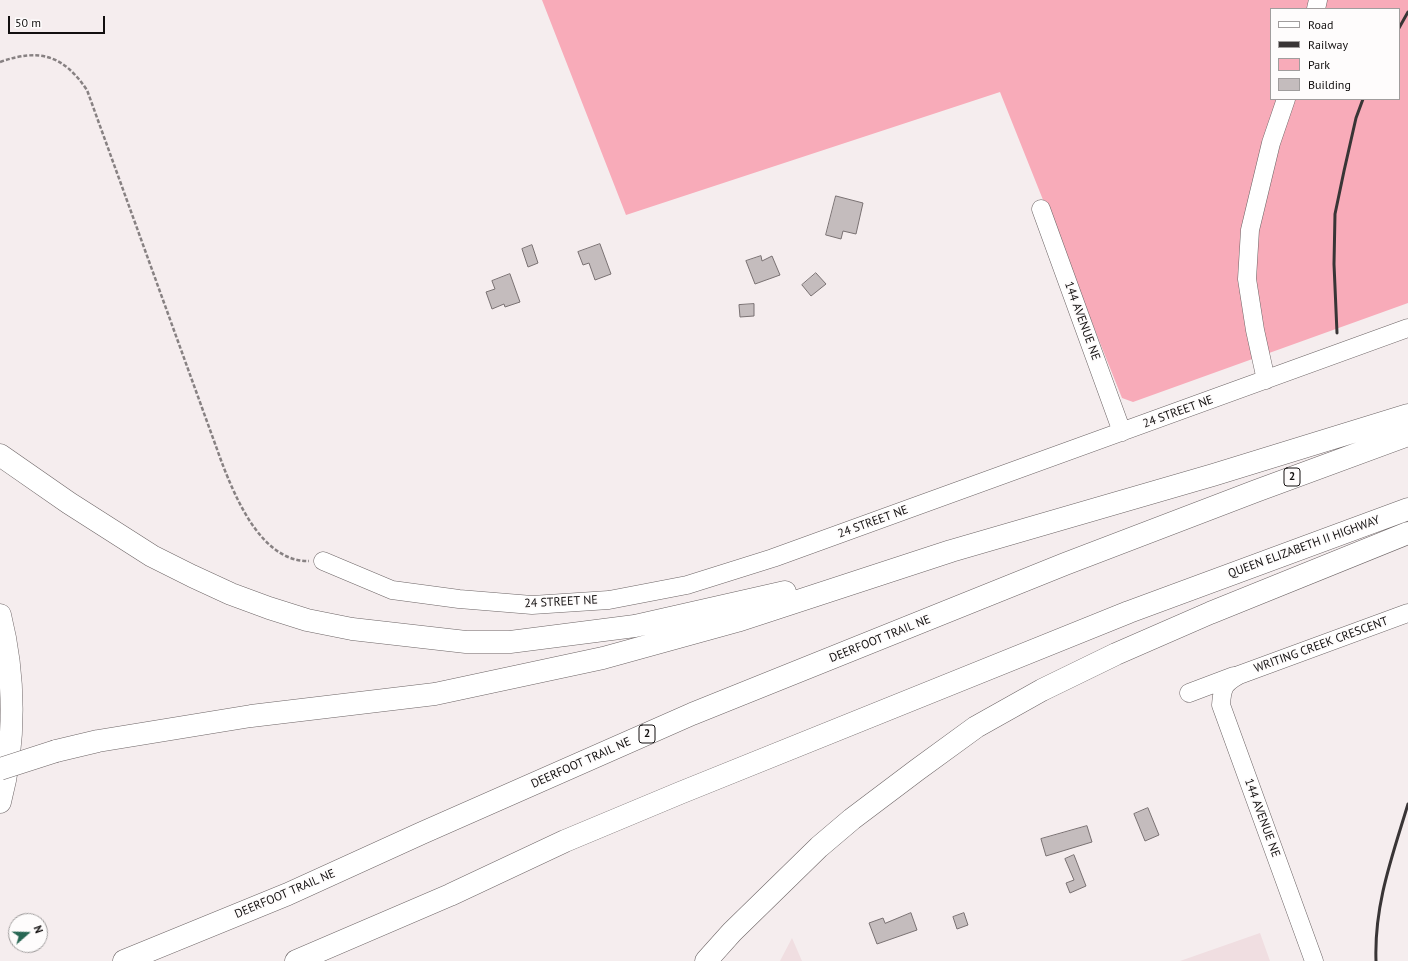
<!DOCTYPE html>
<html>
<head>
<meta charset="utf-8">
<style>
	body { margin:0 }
	#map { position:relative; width:1408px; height:961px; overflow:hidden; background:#f5edee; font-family:"PT Sans",sans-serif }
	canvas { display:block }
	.legend { position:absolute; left:1270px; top:8px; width:130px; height:92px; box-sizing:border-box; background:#fefcfc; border:1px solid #a09d9d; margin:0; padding:5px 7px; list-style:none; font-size:12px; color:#120f0f }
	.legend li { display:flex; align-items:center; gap:8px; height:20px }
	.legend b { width:20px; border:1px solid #a09d9d }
	.north { position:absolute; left:8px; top:913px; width:40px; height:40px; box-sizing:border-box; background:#fefcfc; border:1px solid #a09d9d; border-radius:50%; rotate:70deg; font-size:11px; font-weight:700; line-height:16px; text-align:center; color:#120f0f }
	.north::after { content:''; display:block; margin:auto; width:14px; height:18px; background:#276653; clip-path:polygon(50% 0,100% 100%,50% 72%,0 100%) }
	.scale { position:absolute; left:8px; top:16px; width:97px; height:18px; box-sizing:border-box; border:2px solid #120f0f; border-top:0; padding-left:5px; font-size:12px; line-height:14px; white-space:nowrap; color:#120f0f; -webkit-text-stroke:3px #fefcfc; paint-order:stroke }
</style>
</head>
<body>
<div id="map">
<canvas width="1408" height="961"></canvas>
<ul class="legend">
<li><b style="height:5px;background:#fff"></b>Road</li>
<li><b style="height:5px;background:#393536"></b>Railway</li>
<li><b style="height:11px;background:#f8abb9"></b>Park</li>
<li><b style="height:11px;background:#c4bcbd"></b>Building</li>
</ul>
<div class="north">N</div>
<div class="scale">50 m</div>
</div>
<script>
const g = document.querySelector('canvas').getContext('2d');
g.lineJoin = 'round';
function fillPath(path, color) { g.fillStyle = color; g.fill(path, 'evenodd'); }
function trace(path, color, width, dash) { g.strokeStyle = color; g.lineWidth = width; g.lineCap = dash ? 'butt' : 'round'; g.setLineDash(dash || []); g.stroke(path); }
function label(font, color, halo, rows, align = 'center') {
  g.font = font + ' "PT Sans",sans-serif'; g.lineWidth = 3.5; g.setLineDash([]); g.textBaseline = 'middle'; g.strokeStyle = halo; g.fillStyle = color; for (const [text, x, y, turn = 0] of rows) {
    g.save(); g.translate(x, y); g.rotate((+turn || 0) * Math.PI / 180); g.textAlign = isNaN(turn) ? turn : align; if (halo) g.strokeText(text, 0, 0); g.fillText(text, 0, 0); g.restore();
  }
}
const built = new Path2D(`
	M 1260,933 L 1270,961 L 1180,961 Z
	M 792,938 L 802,961 L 780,961 Z`);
const green = new Path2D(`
	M 542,0 L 1408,0 L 1408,303 L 1133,402 L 1122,398 L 1000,92 L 626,215 ZM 1271,9 L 1399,9 L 1399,99 L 1271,99 Z`);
const building = new Path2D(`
	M 836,196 L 863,203 L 856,234 L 843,231 L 841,239 L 826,235 Z
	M 600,244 L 611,274 L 595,280 L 589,263 L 583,265 L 578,252 Z
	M 532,245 L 538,263 L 528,267 L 522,249 Z
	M 761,256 L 762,261 L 772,256 L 780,275 L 755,284 L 746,261 Z
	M 816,273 L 826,284 L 811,296 L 802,285 Z
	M 510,274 L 520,302 L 505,307 L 504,304 L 492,309 L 486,292 L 495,289 L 492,281 Z
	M 754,304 L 754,316 L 740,317 L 739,305 Z
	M 1148,808 L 1159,835 L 1145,841 L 1134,814 Z
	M 1087,826 L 1092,842 L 1046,856 L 1041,839 Z
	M 1074,855 L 1086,886 L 1070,893 L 1066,883 L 1074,880 L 1065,859 Z
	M 911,913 L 917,930 L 877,944 L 869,923 L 883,918 L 885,923 Z
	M 964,913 L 968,925 L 957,929 L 953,917 Z`);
const path = new Path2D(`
	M 0,62 C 40,48 63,55 87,90 L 222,463 C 236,499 262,562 309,561`);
const minor = new Path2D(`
	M 1316,9 L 1318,0
	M 1041,209 L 1122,432
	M 1266,380 L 1255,330 L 1247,279 L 1250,230 L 1271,143 L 1286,99
	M 323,561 L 392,590 L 459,599 L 532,605 L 609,600 L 687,585 L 773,558 L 1408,328
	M 1189,693 L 1234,676
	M 1314,961 L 1221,705 C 1222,688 1224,683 1239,675 L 1408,613`);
const highway = new Path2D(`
	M 0,455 L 69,503 L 152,556 L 192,576 L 231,594 L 269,608 L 307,620 L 352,629 L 466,642 L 510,642 L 635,626 L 785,592
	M 0,615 C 15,675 16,742 0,802
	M 56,751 L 98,741 L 251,716 L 435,694 L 603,658 L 737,621 L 951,551 L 1213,475 L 1408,415
	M 124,961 L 288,894 L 422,833 L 692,714 L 1065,564 L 1256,491 L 1408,435
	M 296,961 L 450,895 L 565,841 L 680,793 L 1129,612 L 1408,509
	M 706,961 L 732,932 L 819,847 L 852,819 L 917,770 L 976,727 L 1042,690 L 1116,654 L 1210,613 L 1408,533`);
const rail = new Path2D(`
	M 1399,28 L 1408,12
	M 1337,333 L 1334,264 L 1335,214 L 1344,171 L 1356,118 L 1363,99
	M 1376,961 C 1374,905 1392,857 1408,804`);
const highwayBridge = new Path2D(`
	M 0,769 L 56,751`);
const shields = [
	[1292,477,16],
	[647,734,16]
];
const shieldNames = [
	["2",1292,477],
	["2",647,734]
];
const streetNames = [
	["144 AVENUE NE",1082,321,70],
	["24 STREET NE",1178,412,-20],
	["24 STREET NE",873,522,-20],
	["QUEEN ELIZABETH II HIGHWAY",1304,547,-20],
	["24 STREET NE",561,602,-3],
	["DEERFOOT TRAIL NE",880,639,-22],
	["WRITING CREEK CRESCENT",1321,645,-20],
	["DEERFOOT TRAIL NE",581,763,-24],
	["144 AVENUE NE",1262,818,70],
	["DEERFOOT TRAIL NE",285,894,-23]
];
fillPath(built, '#f0dee1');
fillPath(green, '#f8abb9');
fillPath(building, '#c4bcbd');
trace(building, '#797172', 1);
trace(minor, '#6c6465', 19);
trace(highway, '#6c6465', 23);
trace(path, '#878182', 2.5, [4, 2]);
trace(minor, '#fff', 18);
trace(highway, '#fff', 22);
trace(rail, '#393536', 3);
trace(highwayBridge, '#6c6465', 23, []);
trace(highwayBridge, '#fff', 22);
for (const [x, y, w] of shields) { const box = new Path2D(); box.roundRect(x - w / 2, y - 9, w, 18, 3); g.fillStyle = '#fefcfc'; g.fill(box); trace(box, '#120f0f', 1); }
label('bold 11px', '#120f0f', null, shieldNames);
label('12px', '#120f0f', '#fefcfc', streetNames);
</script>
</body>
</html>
